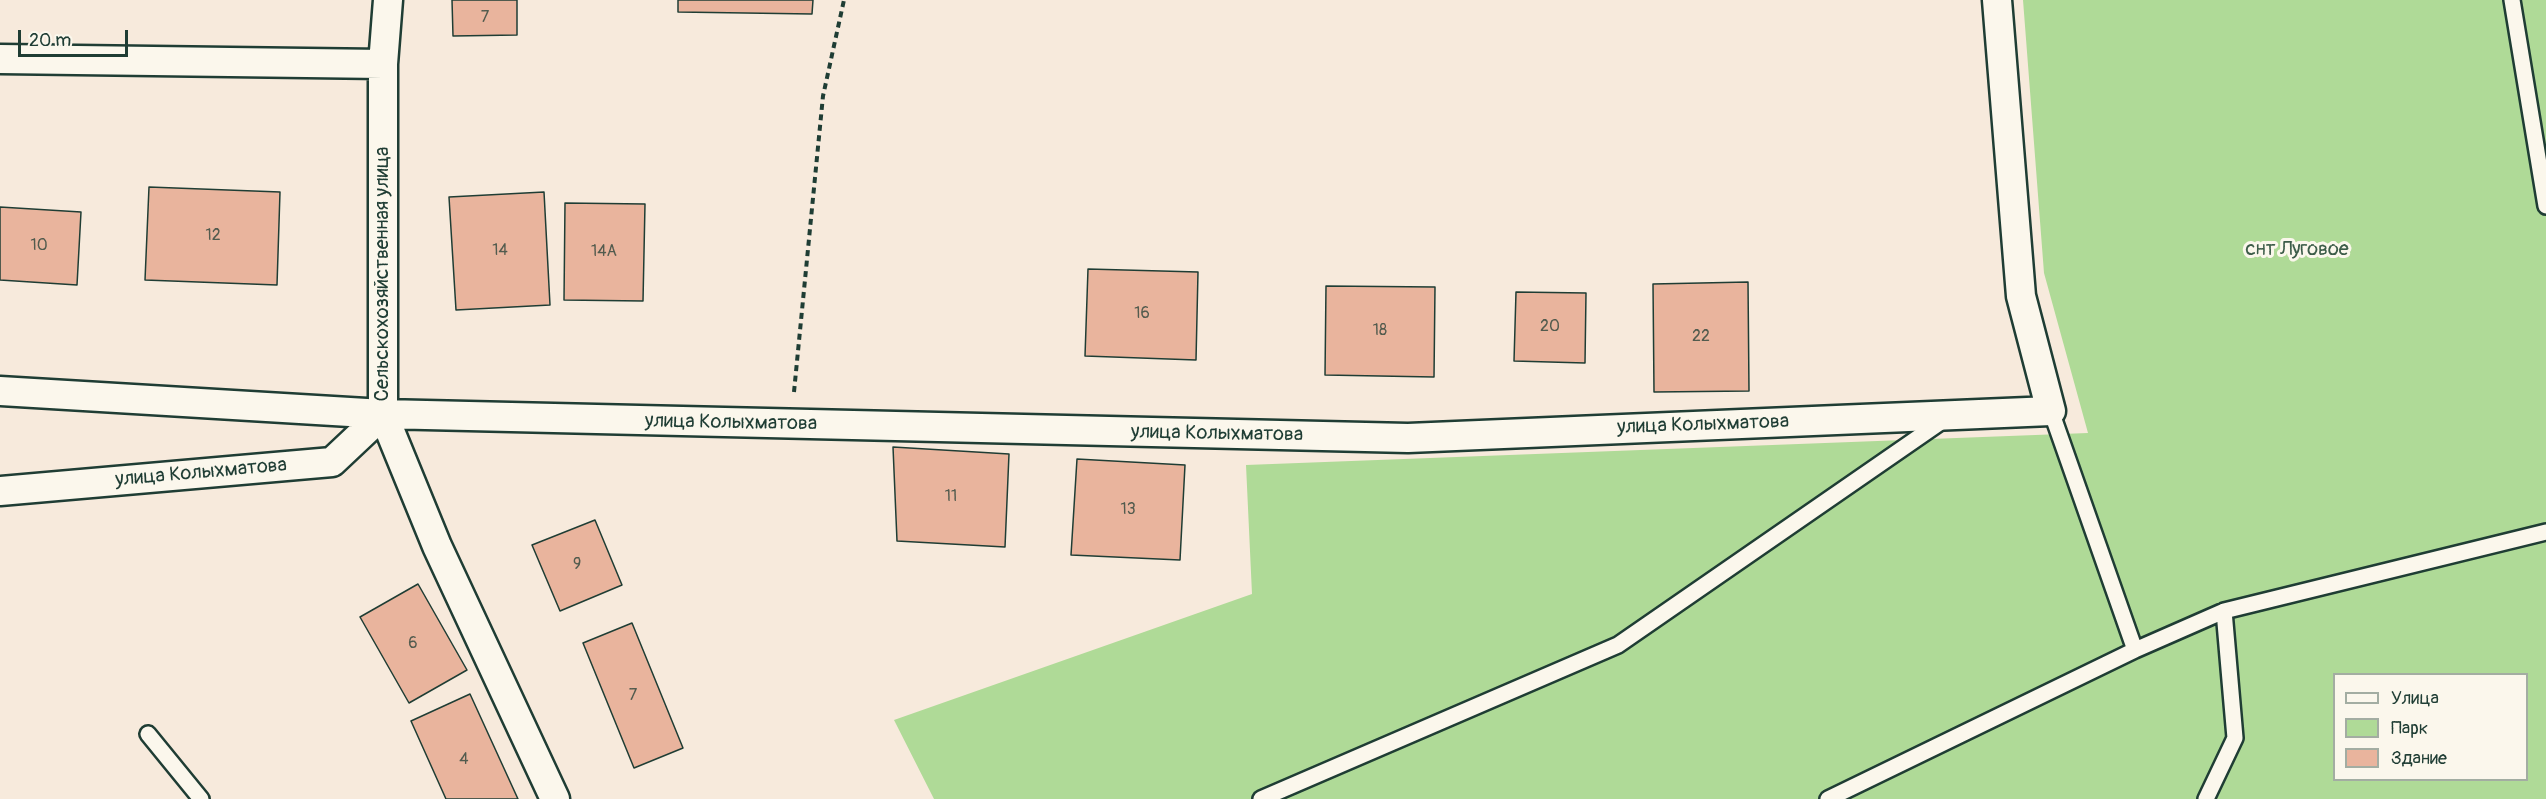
<!DOCTYPE html>
<html>
<head>
<meta charset="utf-8">
<style>
	body { margin:0 }
	#map { position:relative; width:2546px; height:799px; overflow:hidden; background:#f7eadc; font-family:Pangolin,sans-serif }
	canvas { display:block }
	.legend { position:absolute; left:2333px; top:673px; width:195px; height:108px; box-sizing:border-box; background:#fbf7ec; border:2px solid #a3ada2; margin:0; padding:8px 10px; list-style:none; font-size:18px; color:#1f3d34 }
	.legend li { display:flex; align-items:center; gap:12px; height:30px }
	.legend b { width:30px; border:2px solid #a3ada2 }
	.scale { position:absolute; left:18px; top:30px; width:110px; height:27px; box-sizing:border-box; border:3px solid #1f3d34; border-top:0; padding-left:8px; font-size:18px; line-height:21px; white-space:nowrap; color:#1f3d34; -webkit-text-stroke:4px #fbf7ec; paint-order:stroke }
</style>
</head>
<body>
<div id="map">
<canvas width="2546" height="799"></canvas>
<ul class="legend">
<li><b style="height:8px;background:#fbf7ec"></b>Улица</li>
<li><b style="height:16px;background:#afda97"></b>Парк</li>
<li><b style="height:16px;background:#e9b49d"></b>Здание</li>
</ul>
<div class="scale">20 m</div>
</div>
<script>
const g = document.querySelector('canvas').getContext('2d');
g.lineJoin = 'round';
function fillPath(path, color) { g.fillStyle = color; g.fill(path, 'evenodd'); }
function trace(path, color, width, dash) { g.strokeStyle = color; g.lineWidth = width; g.lineCap = dash ? 'butt' : 'round'; g.setLineDash(dash || []); g.stroke(path); }
function label(font, color, halo, rows, align = 'center') {
  g.font = font + ' Pangolin,sans-serif'; g.lineWidth = 6; g.setLineDash([]); g.textBaseline = 'middle'; g.strokeStyle = halo; g.fillStyle = color; for (const [text, x, y, turn = 0] of rows) {
    g.save(); g.translate(x, y); g.rotate((+turn || 0) * Math.PI / 180); g.textAlign = isNaN(turn) ? turn : align; if (halo) g.strokeText(text, 0, 0); g.fillText(text, 0, 0); g.restore();
  }
}
const green = new Path2D(`
	M 2023,0 L 2546,0 L 2546,799 L 934,799 L 894,720 L 1252,594 L 1246,465 L 2088,433 L 2044,273 ZM 2334,674 L 2526,674 L 2526,780 L 2334,780 Z`);
const building = new Path2D(`
	M 452,0 L 517,0 L 517,35 L 453,36 Z
	M 678,0 L 813,0 L 812,14 L 678,12 Z
	M 149,187 L 280,192 L 277,285 L 145,280 Z
	M 544,192 L 550,305 L 456,310 L 449,197 Z
	M 565,203 L 645,204 L 643,301 L 564,300 Z
	M 0,207 L 81,212 L 77,285 L 0,280 Z
	M 1088,269 L 1198,272 L 1196,360 L 1085,356 Z
	M 1748,282 L 1749,391 L 1654,392 L 1653,284 Z
	M 1326,286 L 1435,287 L 1434,377 L 1325,375 Z
	M 1516,292 L 1586,293 L 1585,363 L 1514,361 Z
	M 893,447 L 1009,454 L 1005,547 L 897,541 Z
	M 1077,459 L 1185,465 L 1180,560 L 1071,555 Z
	M 595,520 L 622,585 L 560,611 L 532,545 Z
	M 418,584 L 467,670 L 409,703 L 360,617 Z
	M 632,623 L 683,748 L 634,768 L 583,643 Z
	M 470,694 L 518,799 L 446,799 L 411,721 Z`);
const path = new Path2D(`
	M 794,392 L 823,96 L 844,0`);
const lane = new Path2D(`
	M 2512,0 L 2546,206
	M 2051,411 L 2135,650
	M 148,734 L 201,799
	M 1261,799 L 1618,645 L 1945,419
	M 1828,799 L 2135,650 L 2224,611 L 2546,532
	M 2206,799 L 2235,738 L 2224,611`);
const street = new Path2D(`
	M 388,0 L 383,64 L 383,414 L 437,546 L 555,799
	M 0,59 L 383,64
	M 0,391 L 383,414
	M 0,491 L 332,462 L 383,414 L 1408,438 L 2051,411 L 2021,296 L 1997,0`);
const numberNames = [
	["7",485,18],
	["12",213,236],
	["10",39,246],
	["14",500,251],
	["14А",604,252],
	["16",1142,314],
	["20",1550,327],
	["18",1380,331],
	["22",1701,337],
	["11",951,497],
	["13",1128,510],
	["9",577,565],
	["6",413,644],
	["7",633,696],
	["4",464,760]
];
const parkNames = [
	["снт Луговое",2297,250]
];
const streetNames = [
	["Сельскохозяйственная улица",383,274,-90],
	["улица Колыхматова",731,423,1],
	["улица Колыхматова",1703,425,-2],
	["улица Колыхматова",1217,434,1],
	["улица Колыхматова",201,473,-5]
];
fillPath(green, '#afda97');
fillPath(building, '#e9b49d');
trace(building, '#1f3d34', 1.5);
trace(lane, '#1f3d34', 20);
trace(street, '#1f3d34', 33);
trace(path, '#1f3d34', 4, [6, 4.5]);
trace(lane, '#fbf7ec', 15);
trace(street, '#fbf7ec', 28);
label('16px', '#525b4e', null, numberNames);
label('20px', '#3c5c48', '#fbf7ec', parkNames);
label('20px', '#1f3d34', '#fbf7ec', streetNames);
</script>
</body>
</html>
